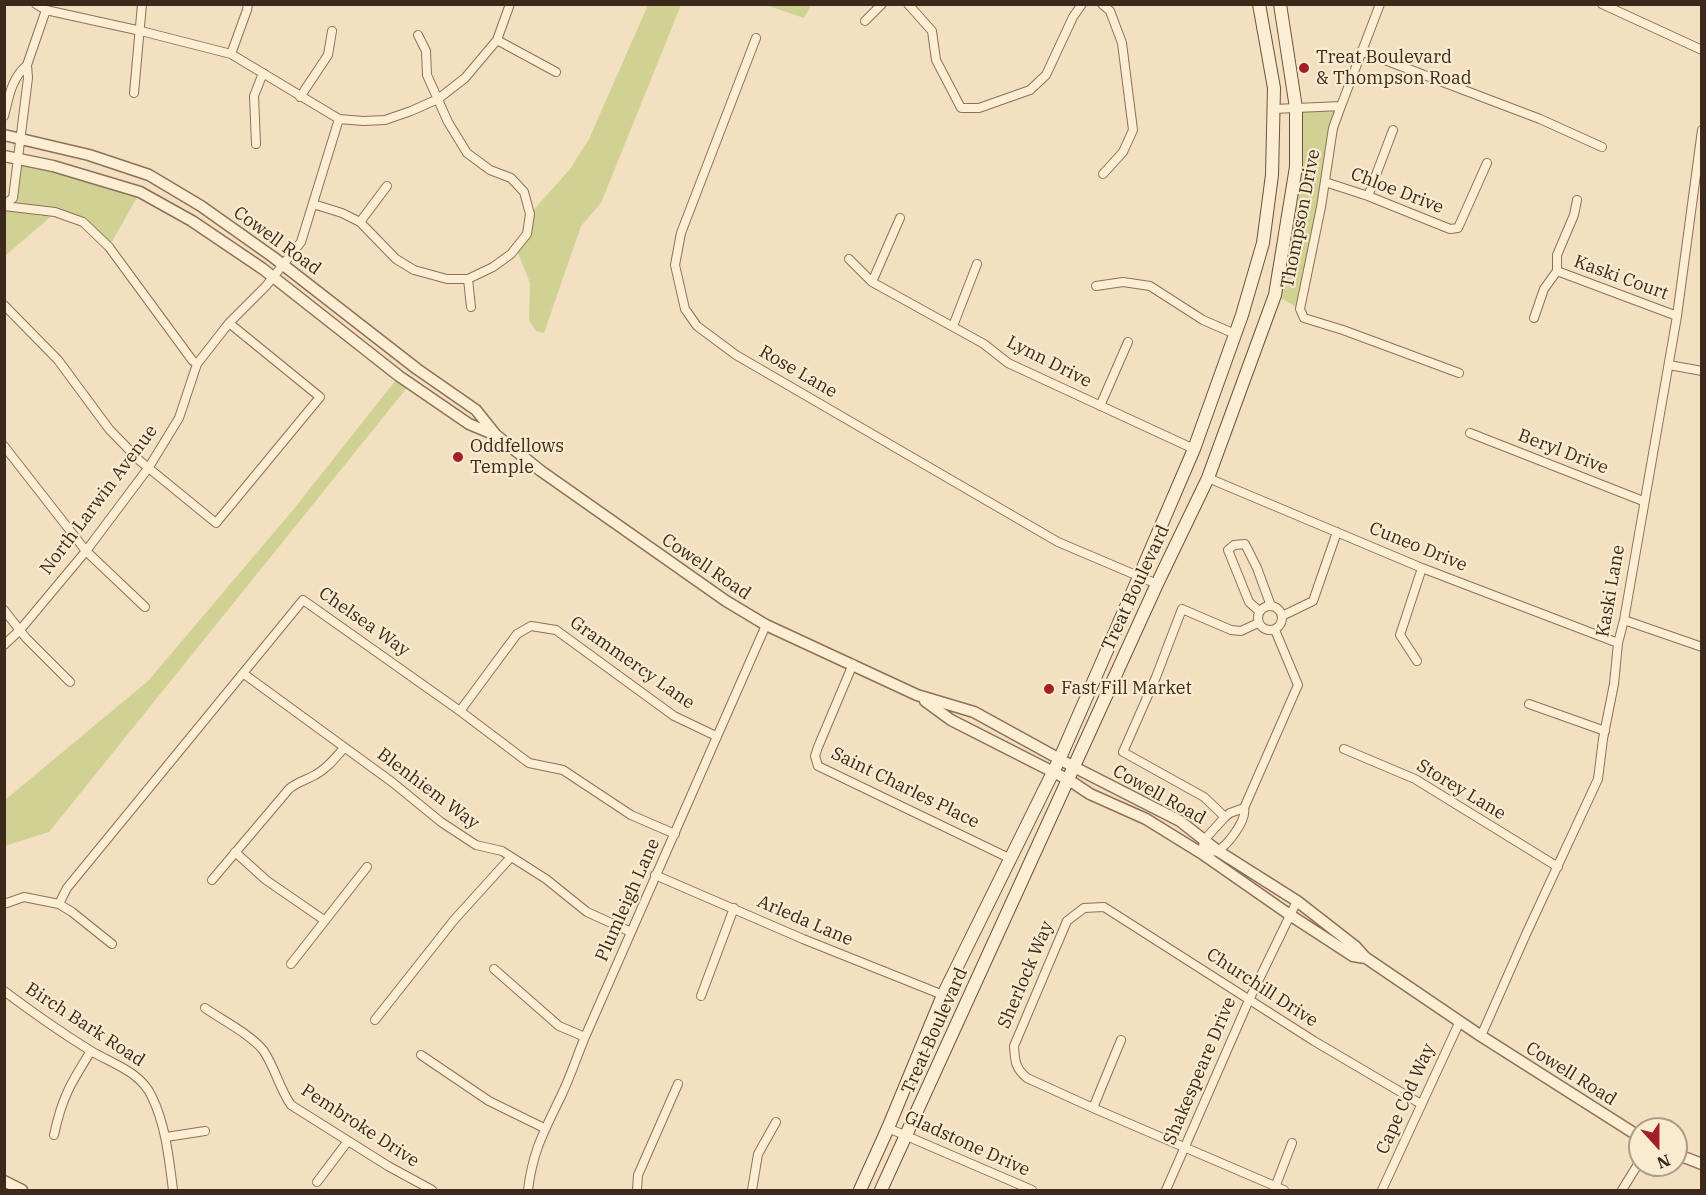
<!DOCTYPE html>
<html>
<head>
<meta charset="utf-8">
<style>
	body { margin:0 }
	#map { position:relative; width:1706px; height:1195px; overflow:hidden; background:#f3e0c0; font-family:"IBM Plex Serif",serif }
	canvas { display:block }
	.frame { position:absolute; inset:0; border:6px solid #3c291c; pointer-events:none }
	.north { position:absolute; left:1628px; top:1117px; width:60px; height:60px; box-sizing:border-box; background:#f9ebd0; border:2px solid #ad9d88; border-radius:50%; rotate:159deg; font-size:16px; font-weight:700; line-height:24px; text-align:center; color:#3c291c }
	.north::after { content:''; display:block; margin:auto; width:21px; height:27px; background:#a41f29; clip-path:polygon(50% 0,100% 100%,50% 72%,0 100%) }
</style>
</head>
<body>
<div id="map">
<canvas width="1706" height="1195"></canvas>
<div class="frame"></div>
<div class="north">N</div>
</div>
<script>
const g = document.querySelector('canvas').getContext('2d');
g.lineJoin = 'round';
function fillPath(path, color) { g.fillStyle = color; g.fill(path, 'evenodd'); }
function trace(path, color, width, dash) { g.strokeStyle = color; g.lineWidth = width; g.lineCap = dash ? 'butt' : 'round'; g.setLineDash(dash || []); g.stroke(path); }
function label(font, color, halo, rows, align = 'center') {
  g.font = font + ' "IBM Plex Serif",serif'; g.lineWidth = 4.5; g.setLineDash([]); g.textBaseline = 'middle'; g.strokeStyle = halo; g.fillStyle = color; for (const [text, x, y, turn = 0] of rows) {
    g.save(); g.translate(x, y); g.rotate((+turn || 0) * Math.PI / 180); g.textAlign = isNaN(turn) ? turn : align; if (halo) g.strokeText(text, 0, 0); g.fillText(text, 0, 0); g.restore();
  }
}
const green = new Path2D(`
	M 648,5 L 681,5 L 601,203 L 581,226 L 544,333 L 536,331 L 529,320 L 530,283 L 516,248 L 527,234 L 530,214 L 570,169 L 589,139 Z
	M 766,5 L 811,5 L 804,18 Z
	M 1340,106 L 1300,309 L 1275,295 L 1296,167 L 1296,108 Z
	M 19,158 L 140,192 L 109,247 L 83,222 L 56,212 L 5,256 L 5,205 L 13,198 Z
	M 399,376 L 410,384 L 49,832 L 5,846 L 5,800 L 148,681 L 293,510 Z`);
const minor = new Path2D(`
	M 36,4 L 46,10 L 141,31 L 231,54 L 339,119 L 363,121 L 385,120 L 411,111 L 438,99 L 465,78 L 497,40 L 510,4
	M 908,4 L 932,31 L 936,60 L 961,108 L 979,108 L 1030,90 L 1046,75 L 1073,17 L 1082,4
	M 1102,4 L 1110,11 L 1122,43 L 1133,130 L 1123,152 L 1103,174
	M 1602,4 L 1702,50
	M 865,21 L 882,4
	M 756,38 L 681,233 L 675,265 L 685,309 L 697,326 L 736,355 L 1058,542 L 1157,584
	M 497,40 L 556,72
	M 1361,51 L 1540,119 L 1602,147
	M 231,54 L 247,10 L 248,4
	M 27,65 L 46,10
	M 134,93 L 142,4
	M 300,97 L 328,55 L 332,31
	M 1341,106 L 1333,128 L 1321,207 L 1300,309 L 1304,318 L 1343,330 L 1459,373
	M 1274,109 L 1341,106 L 1380,4
	M 4,116 C 9,97 11,79 27,65 L 28,78 L 13,198 L 4,205
	M 256,144 L 254,96 L 263,73
	M 1325,182 L 1368,196 L 1450,229 L 1458,228 L 1487,163
	M 1368,196 L 1393,130
	M 313,204 L 342,213 L 360,222 L 396,259 L 414,270 L 447,279 L 468,279 L 493,267 L 511,254 L 527,234 L 530,214 L 524,192 L 511,178 L 490,170 L 467,153 L 448,122 L 427,75 L 426,51 L 418,35
	M 4,206 L 55,212 L 83,222 L 109,247 L 192,360 L 197,364
	M 360,222 L 387,186
	M 849,259 L 872,282 L 984,344 L 1008,363 L 1194,449
	M 1557,271 L 1677,316
	M 1557,271 L 1557,255 L 1574,215 L 1577,200
	M 468,279 L 471,307
	M 872,282 L 900,218
	M 1096,286 L 1123,282 L 1150,286 L 1203,320 L 1235,334
	M 4,305 L 58,360 L 109,429 L 140,461 L 216,523 L 320,397 L 229,323
	M 1534,318 L 1544,289 L 1557,271
	M 953,326 L 977,264
	M 1669,365 L 1702,371
	M 1100,406 L 1128,342
	M 1470,433 L 1643,501
	M 4,446 L 86,551 L 145,607
	M 1208,478 L 1422,568 L 1618,643
	M1258 618a12 12 0 1 1 24 0a12 12 0 1 1-24 0Z
	M 4,610 L 26,638 L 70,682
	M 1259,611 L 1249,602 L 1228,550 L 1234,545 L 1245,544 L 1257,568 L 1271,606
	M 1282,616 L 1313,601 L 1337,532
	M 1624,620 L 1702,647
	M 4,645 L 20,630 L 86,551 L 149,467 L 179,418 L 197,364 L 229,323 L 266,286 L 301,242 L 339,119
	M 1417,661 L 1400,635 L 1422,568
	M 853,664 L 818,747 L 815,756 L 818,766 L 1009,858
	M 244,674 L 392,782 L 441,822 L 476,845 L 502,851 L 546,879 L 587,912 L 631,932
	M 1529,704 L 1605,731
	M 460,711 L 517,634 L 531,626 L 556,630 L 674,716 L 716,736
	M 1344,749 L 1415,779 L 1558,867
	M 1244,808 L 1230,813 L 1225,817 L 1204,797 L 1123,752 L 1156,677 L 1182,609 L 1231,630 L 1241,631 L 1258,623
	M 1225,817 L 1205,839 L 1201,853 C 1205,852 1211,852 1216,851 C 1227,847 1247,820 1244,808 L 1298,685 L 1275,630
	M 235,852 L 266,880 L 324,920
	M 655,875 L 803,939 L 943,995
	M 212,880 L 289,789 C 297,782 306,780 315,775 C 327,769 336,757 344,748
	M 4,904 L 24,897 L 59,904 L 72,912 L 112,944
	M 59,904 L 67,888 L 303,600 L 460,711 L 529,763 L 563,770 L 631,815 L 675,834
	M 291,964 L 367,867
	M 494,969 L 559,1026 L 585,1037
	M 4,991 C 32,1012 62,1033 91,1051 C 113,1064 141,1072 152,1097 C 166,1126 169,1159 173,1190
	M 701,996 L 734,908
	M 205,1008 C 222,1020 250,1034 263,1050 C 275,1067 279,1088 291,1105 L 388,1166 L 432,1190
	M 375,1020 L 454,920 L 511,857
	M 1481,1036 L 1527,932 L 1598,779 L 1603,739 L 1614,684 L 1618,643 L 1624,620 L 1677,316 L 1702,130
	M 421,1055 L 489,1101 L 544,1128
	M 1093,1108 L 1121,1040
	M 888,1128 L 1032,1190
	M 54,1135 C 62,1097 71,1083 91,1051
	M 166,1137 L 205,1131
	M 317,1182 L 348,1141
	M 528,1190 C 533,1149 545,1130 562,1094 C 571,1075 577,1056 585,1037 L 766,625
	M 637,1190 L 638,1175 L 678,1084
	M 752,1190 L 758,1154 L 776,1122
	M 1166,1190 L 1249,1000 L 1297,901
	M 1274,1190 L 1292,1143
	M 1284,1190 L 1093,1108 L 1027,1078 C 1015,1068 1015,1061 1014,1046 L 1067,921 L 1084,908 L 1104,907 L 1314,1041 L 1421,1104
	M 1382,1190 L 1460,1021
	M 1622,1190 L 1640,1161`);
const tertiary = new Path2D(`
	M 4,135 L 89,155 L 149,175 L 201,206 L 273,257 L 417,369 L 476,410 L 496,435 L 541,471 L 726,601 L 766,625 L 917,695 L 974,712 L 1074,767 L 1180,821 L 1218,851 L 1297,901 L 1356,947 L 1366,958 L 1481,1036 L 1640,1137
	M 4,156 L 53,166 L 140,192 L 192,221 L 263,269 L 399,376 L 469,424 L 493,434
	M 925,701 L 951,720 L 1069,780 L 1090,794 L 1146,819 L 1201,853 L 1290,915 L 1353,956 L 1366,958
	M 1676,1154 L 1702,1164
	M 4,1181 L 22,1190`);
const secondary = new Path2D(`
	M 860,1190 L 888,1128 L 943,995 L 1060,758 L 1139,577 L 1194,449 L 1242,315 L 1263,243 L 1272,175 L 1274,88 L 1259,4
	M 881,1190 L 1157,584 L 1208,478 L 1275,295 L 1296,167 L 1296,108 L 1280,4`);
const markers = [
	[1304,68,6,"#a41f29"],
	[458,457,6,"#a41f29"],
	[1049,689,6,"#a41f29"]
];
const poiNames = [
	["Treat Boulevard",1316,58],
	["& Thompson Road",1316,79],
	["Oddfellows",470,447],
	["Temple",470,468],
	["Fast Fill Market",1061,689]
];
const streetNames = [
	["Chloe Drive",1397,191,21],
	["Thompson Drive",1301,219,-79],
	["Cowell Road",277,241,36],
	["Kaski Court",1621,278,20],
	["Lynn Drive",1049,362,27],
	["Rose Lane",798,372,30],
	["Beryl Drive",1563,452,21],
	["North Larwin Avenue",99,500,-53],
	["Cuneo Drive",1418,547,22],
	["Cowell Road",706,567,34],
	["Treat Boulevard",1136,588,-65],
	["Kaski Lane",1611,591,-80],
	["Chelsea Way",364,622,35],
	["Grammercy Lane",632,663,35],
	["Saint Charles Place",905,788,26],
	["Blenhiem Way",428,789,37],
	["Storey Lane",1461,790,31],
	["Cowell Road",1159,795,29],
	["Plumleigh Lane",628,900,-66],
	["Arleda Lane",805,921,23],
	["Sherlock Way",1026,975,-67],
	["Churchill Drive",1262,988,33],
	["Birch Bark Road",85,1025,33],
	["Treat Boulevard",935,1031,-66],
	["Shakespeare Drive",1200,1071,-67],
	["Cowell Road",1571,1074,32],
	["Cape Cod Way",1406,1099,-66],
	["Pembroke Drive",360,1126,33],
	["Gladstone Drive",967,1144,24]
];
fillPath(green, '#cfd292');
trace(minor, '#8e7056', 10);
trace(tertiary, '#8e7056', 13);
trace(secondary, '#705139', 14);
trace(minor, '#fceed4', 8);
trace(tertiary, '#fceed4', 10);
trace(secondary, '#fceed4', 12);
for (const [x, y, r, color] of markers) { const dot = new Path2D(); dot.arc(x, y, r, 0, 2 * Math.PI); g.fillStyle = color; g.fill(dot); trace(dot, '#f9ebd0', 2); }
label('18px', '#3c291c', '#f9ebd0', poiNames, 'left');
label('18px', '#3c291c', '#f9ebd0', streetNames);
</script>
</body>
</html>
